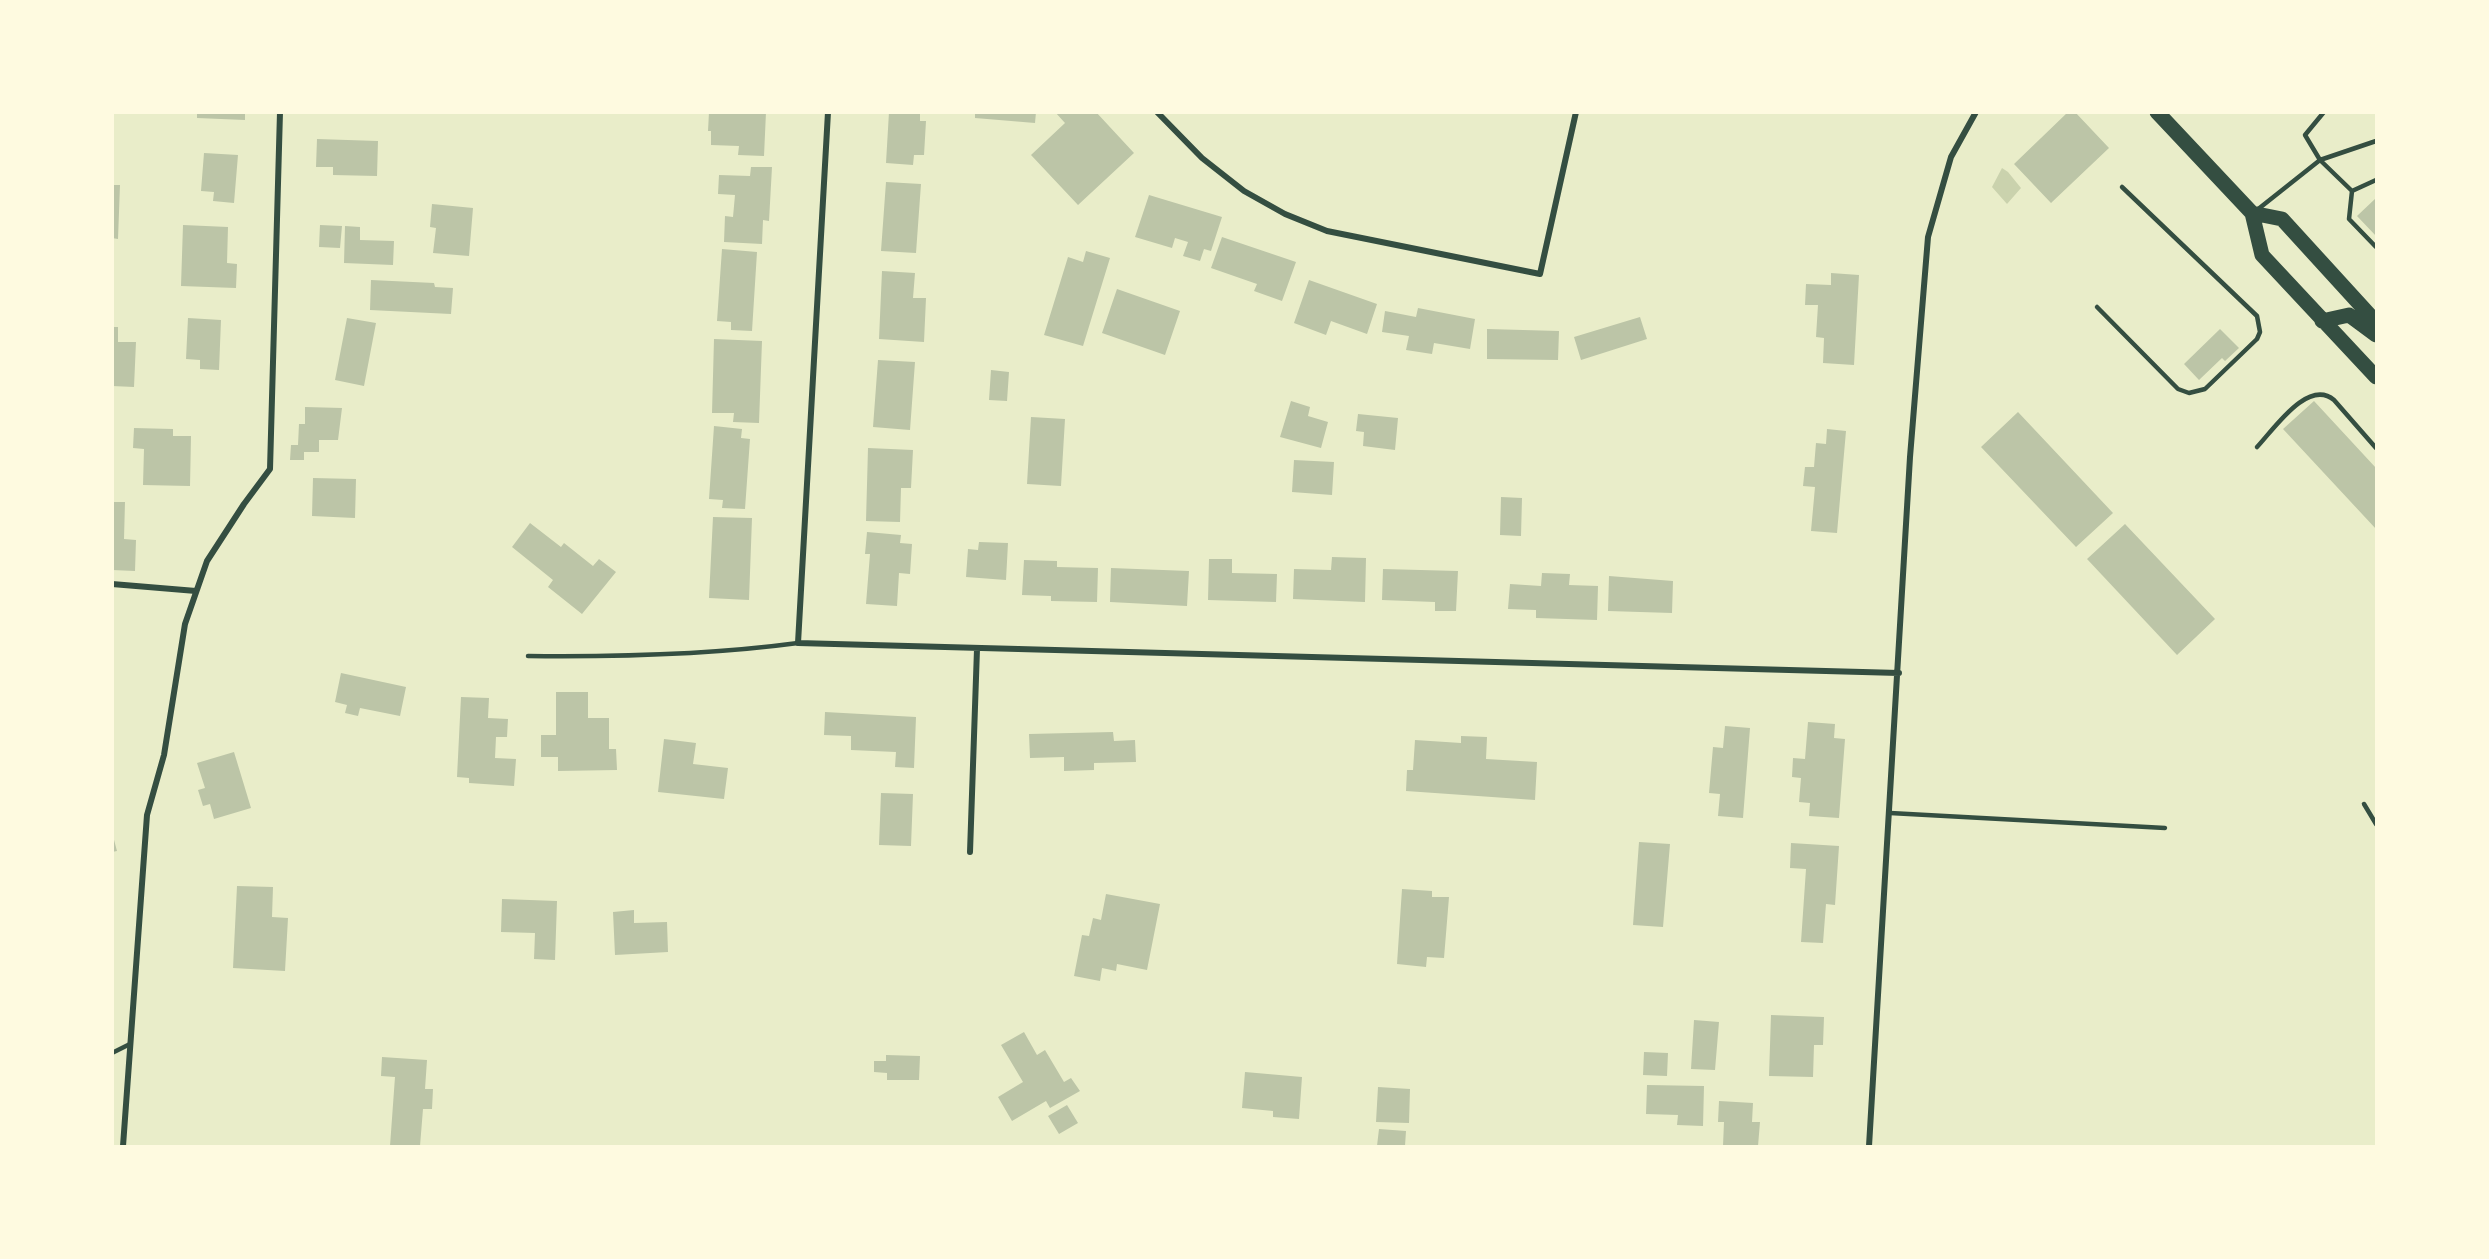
<!DOCTYPE html>
<html>
<head>
<meta charset="utf-8">
<style>
	body { margin:0 }
	#map { position:relative; width:2489px; height:1259px; overflow:hidden; background:#e9edc9; font-family:"Nunito Sans",sans-serif }
	canvas { display:block }
	.frame { position:absolute; inset:0; border:114px solid #fefae0; pointer-events:none }
</style>
</head>
<body>
<div id="map">
<canvas width="2489" height="1259"></canvas>
<div class="frame"></div>
</div>
<script>
const g = document.querySelector('canvas').getContext('2d');
g.lineJoin = 'round';
function fillPath(path, color) { g.fillStyle = color; g.fill(path, 'evenodd'); }
function trace(path, color, width, dash) { g.strokeStyle = color; g.lineWidth = width; g.lineCap = dash ? 'butt' : 'round'; g.setLineDash(dash || []); g.stroke(path); }
const green = new Path2D(`
	M 2002,168 L 2008,172 L 2021,188 L 2007,204 L 1992,187 Z`);
const building = new Path2D(`
	M 197,112 L 245,112 L 245,120 L 197,118 Z
	M 709,112 L 766,112 L 764,156 L 738,155 L 739,146 L 711,145 L 711,131 L 708,131 Z
	M 889,112 L 920,112 L 920,121 L 926,121 L 924,155 L 914,155 L 913,165 L 886,163 Z
	M 975,112 L 1036,112 L 1035,123 L 975,118 Z
	M 1055,112 L 1096,112 L 1134,153 L 1078,205 L 1031,155 L 1065,123 Z
	M 2068,112 L 2075,112 L 2109,148 L 2051,203 L 2014,164 Z
	M 317,139 L 378,141 L 377,176 L 333,175 L 333,167 L 316,167 Z
	M 204,153 L 238,155 L 234,203 L 213,201 L 214,192 L 201,191 Z
	M 751,167 L 772,167 L 769,221 L 763,220 L 762,244 L 724,242 L 725,216 L 733,217 L 735,195 L 718,194 L 719,175 L 750,176 Z
	M 886,182 L 921,184 L 916,253 L 881,251 Z
	M 112,185 L 120,185 L 118,239 L 112,238 Z
	M 1149,195 L 1222,217 L 1211,251 L 1204,249 L 1200,261 L 1183,256 L 1188,242 L 1175,238 L 1172,248 L 1135,237 Z
	M 2376,198 L 2376,236 L 2357,216 Z
	M 432,204 L 473,208 L 469,256 L 433,253 L 436,228 L 430,227 Z
	M 183,225 L 228,227 L 227,263 L 237,264 L 236,288 L 181,286 Z
	M 320,225 L 342,226 L 340,248 L 319,247 Z
	M 345,226 L 360,227 L 360,240 L 394,241 L 393,265 L 344,263 Z
	M 1222,237 L 1296,262 L 1282,301 L 1254,291 L 1257,284 L 1211,268 Z
	M 722,249 L 757,252 L 752,331 L 731,330 L 731,322 L 717,321 Z
	M 1086,251 L 1110,258 L 1083,346 L 1044,335 L 1068,257 L 1083,262 Z
	M 882,271 L 915,273 L 913,298 L 926,298 L 924,342 L 879,339 Z
	M 1831,273 L 1859,275 L 1854,365 L 1823,363 L 1824,338 L 1816,337 L 1818,305 L 1805,305 L 1806,284 L 1831,285 Z
	M 371,280 L 434,283 L 435,287 L 453,288 L 451,314 L 370,310 Z
	M 1309,280 L 1377,304 L 1367,334 L 1331,321 L 1326,335 L 1294,323 Z
	M 1117,289 L 1180,311 L 1165,355 L 1102,333 Z
	M 1418,308 L 1475,319 L 1470,349 L 1434,343 L 1432,354 L 1406,350 L 1409,336 L 1382,332 L 1385,311 L 1416,317 Z
	M 1640,317 L 1647,339 L 1581,360 L 1574,337 Z
	M 188,318 L 221,320 L 219,370 L 200,369 L 200,360 L 186,359 Z
	M 347,318 L 376,323 L 364,386 L 335,380 Z
	M 112,327 L 118,327 L 118,342 L 136,342 L 134,387 L 112,386 Z
	M 1487,329 L 1559,331 L 1558,360 L 1487,359 Z
	M 2220,329 L 2239,348 L 2225,361 L 2222,358 L 2199,380 L 2184,364 Z
	M 714,339 L 762,341 L 759,423 L 733,422 L 734,413 L 712,413 Z
	M 878,360 L 915,362 L 910,430 L 873,427 Z
	M 991,370 L 1009,372 L 1007,401 L 989,400 Z
	M 1291,401 L 1310,407 L 1308,416 L 1328,422 L 1321,448 L 1280,437 Z
	M 2314,401 L 2376,468 L 2376,529 L 2283,429 Z
	M 305,407 L 342,408 L 338,440 L 319,440 L 319,452 L 304,452 L 304,460 L 290,460 L 291,445 L 298,445 L 299,424 L 305,424 Z
	M 2018,412 L 2113,513 L 2076,547 L 1981,447 Z
	M 1358,414 L 1398,418 L 1395,450 L 1363,446 L 1364,432 L 1356,431 Z
	M 1031,417 L 1065,419 L 1061,486 L 1027,484 Z
	M 714,426 L 742,429 L 741,438 L 750,439 L 745,509 L 722,508 L 723,500 L 709,499 Z
	M 134,428 L 173,429 L 173,436 L 191,436 L 190,486 L 143,485 L 144,449 L 133,448 Z
	M 1827,429 L 1846,431 L 1837,533 L 1811,531 L 1815,487 L 1803,486 L 1805,467 L 1814,467 L 1816,443 L 1826,444 Z
	M 868,448 L 913,450 L 911,488 L 901,488 L 900,522 L 866,521 Z
	M 1294,460 L 1334,462 L 1332,495 L 1292,492 Z
	M 313,478 L 356,479 L 355,518 L 312,516 Z
	M 1501,497 L 1522,498 L 1521,536 L 1500,535 Z
	M 112,502 L 125,502 L 124,539 L 136,540 L 135,571 L 112,570 Z
	M 713,517 L 752,518 L 749,600 L 709,598 Z
	M 530,523 L 561,547 L 564,543 L 593,566 L 599,559 L 616,572 L 582,614 L 548,587 L 553,580 L 512,547 Z
	M 2125,524 L 2215,619 L 2177,655 L 2087,559 Z
	M 867,532 L 901,535 L 900,543 L 912,544 L 910,574 L 899,573 L 897,606 L 866,604 L 870,554 L 865,554 Z
	M 979,542 L 1008,543 L 1006,580 L 966,577 L 968,549 L 978,550 Z
	M 1332,557 L 1366,558 L 1365,602 L 1293,599 L 1294,569 L 1331,570 Z
	M 1209,559 L 1232,559 L 1232,573 L 1277,574 L 1276,602 L 1208,600 Z
	M 1024,560 L 1057,561 L 1057,567 L 1098,568 L 1097,602 L 1051,601 L 1051,596 L 1022,595 Z
	M 1111,568 L 1189,571 L 1187,606 L 1110,602 Z
	M 1383,569 L 1458,571 L 1456,611 L 1435,611 L 1435,602 L 1382,600 Z
	M 1542,573 L 1570,574 L 1569,585 L 1598,586 L 1597,620 L 1536,618 L 1536,610 L 1508,609 L 1510,584 L 1541,586 Z
	M 1609,576 L 1673,581 L 1672,613 L 1608,611 Z
	M 341,673 L 406,687 L 400,716 L 360,708 L 358,716 L 345,713 L 347,705 L 335,702 Z
	M 556,692 L 588,692 L 588,718 L 609,718 L 609,749 L 616,749 L 617,770 L 558,771 L 558,757 L 541,757 L 541,735 L 556,735 Z
	M 461,697 L 489,698 L 488,718 L 508,719 L 507,737 L 496,737 L 495,758 L 516,759 L 514,786 L 469,783 L 469,778 L 457,777 Z
	M 825,712 L 916,717 L 914,768 L 895,767 L 896,752 L 851,750 L 851,736 L 824,735 Z
	M 1808,722 L 1835,724 L 1834,738 L 1845,739 L 1839,818 L 1809,816 L 1810,803 L 1799,802 L 1801,778 L 1792,777 L 1793,758 L 1805,759 Z
	M 1725,726 L 1750,728 L 1743,818 L 1718,816 L 1720,794 L 1709,793 L 1713,747 L 1723,748 Z
	M 1113,732 L 1114,741 L 1135,740 L 1136,762 L 1094,763 L 1094,770 L 1064,771 L 1064,757 L 1030,758 L 1029,734 Z
	M 1461,736 L 1487,737 L 1486,759 L 1537,762 L 1535,800 L 1406,791 L 1407,770 L 1413,770 L 1415,740 L 1461,743 Z
	M 664,739 L 696,743 L 693,764 L 728,768 L 724,799 L 658,792 Z
	M 234,752 L 251,808 L 214,819 L 210,804 L 203,806 L 198,790 L 205,788 L 197,763 Z
	M 881,793 L 913,794 L 911,846 L 879,845 Z
	M 113,836 L 117,851 L 112,852 L 112,837 Z
	M 1639,842 L 1670,844 L 1663,927 L 1633,925 Z
	M 1791,843 L 1839,846 L 1835,905 L 1826,904 L 1823,943 L 1801,942 L 1806,869 L 1790,868 Z
	M 237,886 L 273,887 L 272,917 L 288,918 L 285,971 L 233,968 Z
	M 1402,889 L 1432,891 L 1432,897 L 1449,897 L 1444,958 L 1427,957 L 1426,967 L 1397,964 Z
	M 1106,894 L 1160,904 L 1147,970 L 1117,964 L 1116,971 L 1102,968 L 1100,981 L 1074,976 L 1082,935 L 1089,936 L 1093,918 L 1101,920 Z
	M 502,899 L 557,901 L 555,960 L 534,959 L 535,933 L 501,932 Z
	M 634,910 L 634,923 L 667,922 L 668,952 L 615,955 L 613,912 Z
	M 1771,1015 L 1824,1017 L 1823,1045 L 1814,1045 L 1813,1077 L 1769,1076 Z
	M 1694,1020 L 1719,1022 L 1715,1070 L 1691,1069 Z
	M 1024,1032 L 1037,1055 L 1045,1050 L 1064,1082 L 1071,1078 L 1080,1091 L 1050,1108 L 1046,1101 L 1012,1121 L 998,1097 L 1023,1082 L 1001,1045 Z
	M 1644,1052 L 1668,1053 L 1667,1076 L 1643,1075 Z
	M 886,1055 L 920,1056 L 919,1080 L 887,1080 L 887,1073 L 874,1072 L 874,1061 L 886,1061 Z
	M 382,1057 L 427,1060 L 425,1089 L 433,1089 L 432,1109 L 423,1109 L 420,1146 L 390,1146 L 395,1077 L 381,1076 Z
	M 1245,1072 L 1302,1077 L 1299,1119 L 1273,1117 L 1273,1111 L 1242,1108 Z
	M 1647,1085 L 1704,1086 L 1703,1126 L 1677,1125 L 1678,1115 L 1646,1114 Z
	M 1378,1087 L 1410,1089 L 1409,1123 L 1376,1122 Z
	M 1719,1101 L 1753,1103 L 1752,1122 L 1760,1122 L 1758,1146 L 1723,1146 L 1724,1122 L 1718,1122 Z
	M 1067,1105 L 1078,1123 L 1059,1134 L 1048,1116 Z
	M 1379,1129 L 1406,1131 L 1405,1146 L 1377,1146 Z`);
const service = new Path2D(`
	M 2324,112 L 2305,135 L 2320,160 L 2352,191
	M 2352,191 L 2349,219 L 2376,247
	M 2352,191 L 2376,180
	M 2257,210 L 2320,160 L 2376,141
	M 2097,307 L 2178,389 L 2189,393 L 2205,389 L 2257,339 L 2260,332 L 2257,316 L 2122,187
	M 2257,447 C 2274,429 2308,378 2334,400 L 2376,448
	M 528,656 C 617,657 709,655 798,643
	M 2364,804 L 2376,824
	M 1890,813 L 2165,828
	M 112,1053 L 130,1044`);
const minor = new Path2D(`
	M 828,112 L 798,643 L 1899,673
	M 1157,112 L 1202,158 L 1244,191 L 1285,214 L 1327,231 L 1540,274 L 1576,112
	M 112,584 L 196,591
	M 970,852 L 977,649
	M 123,1146 L 147,815 L 164,755 L 185,624 L 207,561 L 244,504 L 270,469 L 280,112
	M 1869,1146 L 1910,457 L 1928,237 L 1951,157 L 1976,112`);
const primary = new Path2D(`
	M 2157,112 L 2252,213 L 2262,255 L 2376,377
	M 2252,213 L 2282,219 L 2376,322
	M 2322,321 L 2349,315 L 2376,335`);
fillPath(green, '#cad2ad');
fillPath(building, '#bcc5a7');
trace(service, '#344e41', 4.5);
trace(minor, '#344e41', 6);
trace(primary, '#344e41', 15);
</script>
</body>
</html>
